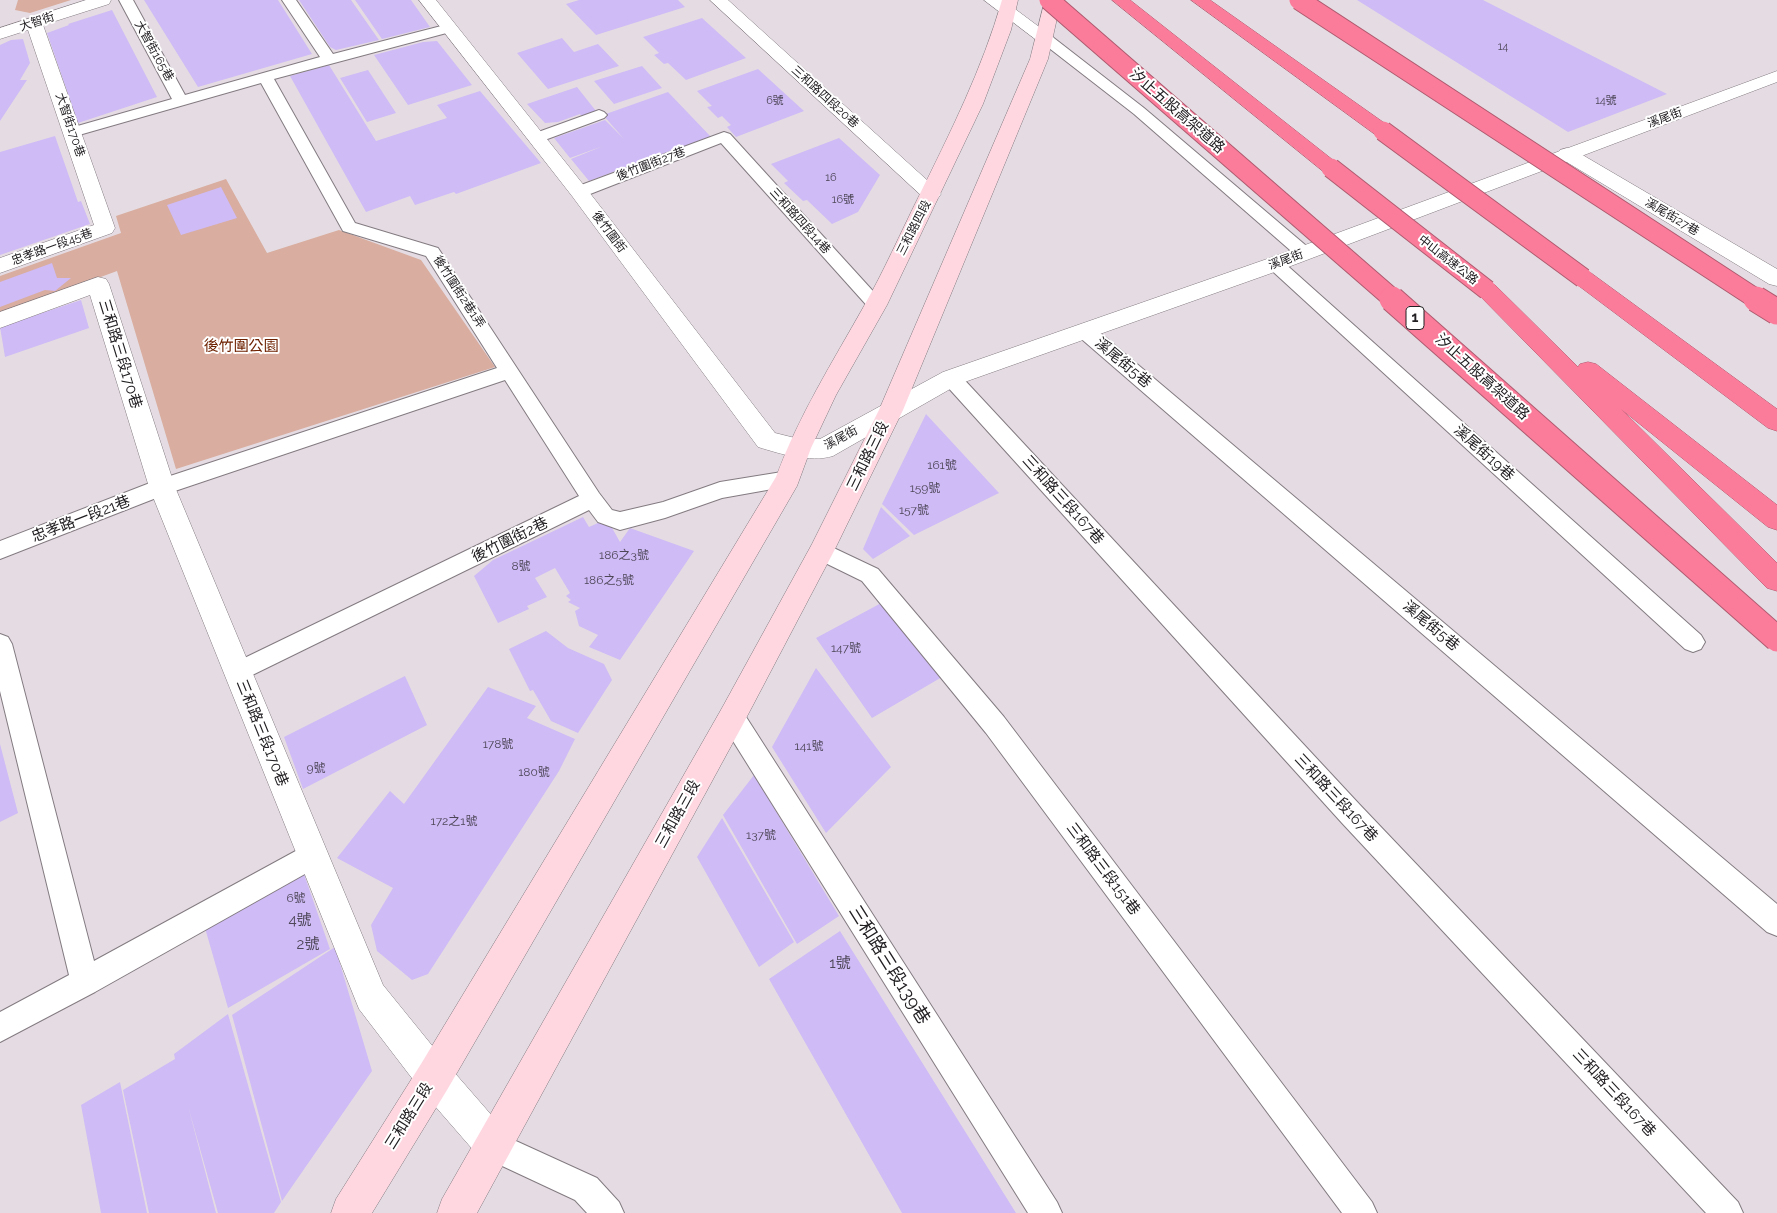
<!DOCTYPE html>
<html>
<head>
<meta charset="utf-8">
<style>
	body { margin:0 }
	canvas { display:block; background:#e4dce2 }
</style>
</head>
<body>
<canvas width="1777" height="1213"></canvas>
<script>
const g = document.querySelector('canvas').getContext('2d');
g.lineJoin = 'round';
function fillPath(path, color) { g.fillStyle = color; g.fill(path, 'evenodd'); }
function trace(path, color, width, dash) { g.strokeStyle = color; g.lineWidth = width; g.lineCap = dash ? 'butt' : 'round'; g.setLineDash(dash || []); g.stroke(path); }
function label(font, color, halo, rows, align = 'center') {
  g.font = font + ' Raleway,"Noto Sans TC",sans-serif'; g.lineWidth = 4; g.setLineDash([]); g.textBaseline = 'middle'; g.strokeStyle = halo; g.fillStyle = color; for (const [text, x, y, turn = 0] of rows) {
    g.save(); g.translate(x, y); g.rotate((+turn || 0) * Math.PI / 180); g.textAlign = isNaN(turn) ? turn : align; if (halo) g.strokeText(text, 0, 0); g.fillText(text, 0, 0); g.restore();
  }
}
const green = new Path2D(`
	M 18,0 L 71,0 L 30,13 L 15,10 Z
	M 226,179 L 267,253 L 339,230 L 421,260 L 495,367 L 176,469 L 117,271 L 0,314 L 0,276 L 121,233 L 116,216 Z`);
const building = new Path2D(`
	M 144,0 L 278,0 L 312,54 L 198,87 Z
	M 299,0 L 351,0 L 379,40 L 336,50 L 330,47 Z
	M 355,0 L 411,0 L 430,27 L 382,39 Z
	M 579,0 L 678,0 L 685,7 L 596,35 L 566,4 Z
	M 1357,0 L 1483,0 L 1667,94 L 1568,132 Z
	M 112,10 L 157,97 L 78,123 L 47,33 L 69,25 L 68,24 Z
	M 702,18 L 746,58 L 686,80 L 668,63 L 664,64 L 654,55 L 659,53 L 643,37 Z
	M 562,38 L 574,52 L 598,44 L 619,66 L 548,89 L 517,53 Z
	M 23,39 L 30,63 L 20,80 L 27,80 L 0,121 L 0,45 L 11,40 Z
	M 437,41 L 472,85 L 408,105 L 374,55 L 423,42 Z
	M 329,65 L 376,141 L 447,118 L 437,105 L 480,91 L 541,163 L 456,194 L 454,192 L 415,205 L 410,196 L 366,212 L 290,76 Z
	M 642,66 L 662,88 L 614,104 L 594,81 Z
	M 758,69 L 804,111 L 736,137 L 727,127 L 731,125 L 722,116 L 718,118 L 707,107 L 712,106 L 697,91 Z
	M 368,70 L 396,113 L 367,122 L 340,78 Z
	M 577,87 L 596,111 L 582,117 L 580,114 L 558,122 L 545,123 L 527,104 Z
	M 668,92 L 712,138 L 645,163 L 642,161 L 589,181 L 571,159 L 603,146 L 570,158 L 554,138 L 605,120 L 624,139 L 603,115 Z
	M 55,136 L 78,202 L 81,201 L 90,224 L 0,255 L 0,152 Z
	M 839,138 L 880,175 L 858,212 L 832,224 L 807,200 L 803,201 L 784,183 L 788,181 L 771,164 Z
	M 221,187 L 237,218 L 181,235 L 167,205 Z
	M 52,263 L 57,278 L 71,278 L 55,291 L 45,290 L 0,307 L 0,282 Z
	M 81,300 L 89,328 L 5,357 L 0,327 Z
	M 926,414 L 999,493 L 914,535 L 882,504 Z
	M 881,507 L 910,536 L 873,559 L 863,549 Z
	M 583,517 L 589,527 L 607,519 L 620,542 L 630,528 L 694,551 L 620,660 L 589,647 L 598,635 L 579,626 L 575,611 L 580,608 L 568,602 L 571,600 L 566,596 L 570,593 L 555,568 L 535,578 L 547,597 L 527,606 L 529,609 L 498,623 L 474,576 L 493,560 Z
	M 885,601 L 942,677 L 872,718 L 816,638 Z
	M 546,631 L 568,648 L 604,664 L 612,680 L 578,733 L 551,721 L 533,690 L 530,691 L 509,649 Z
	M 816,668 L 891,767 L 826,833 L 772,747 Z
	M 405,676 L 427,725 L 303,789 L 284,737 Z
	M 488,687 L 536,706 L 527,718 L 575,739 L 559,771 L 428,974 L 412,980 L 377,951 L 371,925 L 393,888 L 337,858 L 390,791 L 404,804 Z
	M 0,744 L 18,813 L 0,822 Z
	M 754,775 L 839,916 L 797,944 L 723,815 Z
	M 722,818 L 794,942 L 759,967 L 697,857 Z
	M 304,874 L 330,949 L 228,1008 L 205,928 Z
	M 840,931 L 1016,1213 L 902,1213 L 769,979 Z
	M 335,947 L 372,1071 L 282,1201 L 232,1015 Z
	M 228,1014 L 281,1202 L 274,1213 L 218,1213 L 188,1106 L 216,1213 L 149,1213 L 123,1090 L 175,1059 L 174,1054 Z
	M 120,1082 L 147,1213 L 101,1213 L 81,1105 Z`);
const service = new Path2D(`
	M 119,0 L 133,0 L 185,95 L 320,57 L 282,0 L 296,0 L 333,54 L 449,24 L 454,25 L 456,28 L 454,31 L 274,79 L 355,223 L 438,248 L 599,493 L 612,510 L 620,512 L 663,502 L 720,482 L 788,471 L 795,473 L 798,479 L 795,485 L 722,498 L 665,518 L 620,530 L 598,522 L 589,510 L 238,682 L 230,679 L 226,672 L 230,665 L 579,496 L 505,380 L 169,493 L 0,559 L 0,541 L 155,481 L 497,368 L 426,256 L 343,231 L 261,83 L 79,135 L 67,135 L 65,132 L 67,129 L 172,99 Z
	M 1045,34 L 1050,35 L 1144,108 L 1310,249 L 1313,253 L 1310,257 L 1304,259 L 1298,257 L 1134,114 L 1040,41 L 1038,38 L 1040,35 Z
	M 599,110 L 604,112 L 607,115 L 604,118 L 542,141 L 530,141 L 528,138 L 530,135 Z
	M 724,132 L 730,134 L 882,301 L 885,305 L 882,309 L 876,311 L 870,309 L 721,143 L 585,196 L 573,196 L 571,192 L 573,188 Z
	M 1275,258 L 1281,260 L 1701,635 L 1705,642 L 1701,649 L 1693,652 L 1685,649 L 1269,268 L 1266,264 L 1269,260 Z
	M 1085,325 L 1092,326 L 1777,904 L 1777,936 L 1767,932 L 1078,336 L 1076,331 L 1078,326 Z
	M 951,371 L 958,373 L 1360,805 L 1738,1202 L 1743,1213 L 1706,1213 L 1342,823 L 944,383 L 941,378 L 944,373 Z
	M 821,542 L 878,569 L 1004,717 L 1372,1202 L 1377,1213 L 1342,1213 L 986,733 L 862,581 L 813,557 L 810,551 L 813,545 Z
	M 0,634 L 8,637 L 12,644 L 94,961 L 303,847 L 312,843 L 321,847 L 325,856 L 321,865 L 95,992 L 0,1042 L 0,1012 L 69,975 L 0,691 Z
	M 732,706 L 741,709 L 1057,1202 L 1062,1213 L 1028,1213 L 723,725 L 720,717 L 723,709 Z
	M 494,1131 L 597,1178 L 619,1202 L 624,1213 L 587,1213 L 575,1200 L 483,1157 L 479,1146 L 483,1135 Z`);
const minor = new Path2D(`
	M 86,0 L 111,0 L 109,4 L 43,25 L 115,228 L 112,233 L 0,273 L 0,258 L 94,225 L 28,30 L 0,39 L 0,28 Z
	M 710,0 L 728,0 L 938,190 L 941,194 L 938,198 L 931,200 L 924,198 Z
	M 984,0 L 1003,0 L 1054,38 L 1051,42 L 1045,43 L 1039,42 Z
	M 1567,148 L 1574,150 L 1777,269 L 1777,286 L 1769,284 L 1560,158 L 1557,154 L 1560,150 Z
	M 98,277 L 106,279 L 109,284 L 175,487 L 383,985 L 447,1064 L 507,1133 L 513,1146 L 507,1159 L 494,1165 L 481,1159 L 421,1090 L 359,1009 L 149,487 L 90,295 L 0,328 L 0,312 Z`);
const tertiary = new Path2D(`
	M 419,0 L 436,0 L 586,188 L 775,433 L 799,439 L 820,439 L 943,372 L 1267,259 L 1777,71 L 1777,82 L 1283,269 L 959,384 L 833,456 C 809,463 781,454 758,447 L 572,196 Z`);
const secondary = new Path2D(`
	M 1002,0 L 1018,0 L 1011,30 L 983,104 L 887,305 L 836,395 L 811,448 L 797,486 L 447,1090 L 372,1213 L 331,1213 L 336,1199 L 421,1064 L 776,477 C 799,415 832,363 864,306 C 884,271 900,234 918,198 C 950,133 982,70 1002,0 Z
	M 1045,0 L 1061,0 L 1048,59 L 903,410 L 834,551 L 742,726 L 477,1213 L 437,1213 L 442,1199 L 722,708 L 812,544 L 879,410 L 1030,59 Z`);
const motorway = new Path2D(`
	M 1112,0 L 1130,0 L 1338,164 L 1341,168 L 1338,172 L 1331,174 L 1324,172 Z
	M 1191,0 L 1210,0 L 1390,127 L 1393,131 L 1390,135 L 1383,137 L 1376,135 Z
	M 1583,271 L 1591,273 L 1777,409 L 1777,431 L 1768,428 L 1575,283 L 1572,278 L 1575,273 Z
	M 1487,283 L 1495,285 L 1578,367 L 1580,364 L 1588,362 L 1596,364 L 1777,505 L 1777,530 L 1768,527 L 1621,409 L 1777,563 L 1777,591 L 1767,588 L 1479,295 L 1476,290 L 1479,285 Z`);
const motorwayBridgeFar1 = new Path2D(`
	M 1049,0 L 1394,300
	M 1299,0 L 1758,300
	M 1383,131 L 1583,278
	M 1331,168 L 1487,290`);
const motorwayBridge = new Path2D(`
	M 1392,299 L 1777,639
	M 1756,299 L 1777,312`);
const farNumbernames = [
	["14",1503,47],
	["6號",775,101],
	["14號",1606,101],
	["16",831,178],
	["16號",843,200]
];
const farStreetnames = [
	["大智街",37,22,-18],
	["大智街165巷",154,51,61],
	["三和路四段20巷",825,97,42],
	["溪尾街",1665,118,-20],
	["大智街170巷",70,125,71],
	["後竹圍街27巷",651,164,-21],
	["溪尾街27巷",1672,217,31],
	["三和路四段14巷",800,221,48],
	["三和路四段",914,228,-63],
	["後竹圍街",609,232,53],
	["忠孝路一段45巷",52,247,-20],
	["溪尾街",1286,260,-20],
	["中山高速公路",1448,260,38],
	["後竹圍街2巷1弄",459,292,57],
	["溪尾街",841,438,-28]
];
const numberNames = [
	["161號",942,465],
	["159號",925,488],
	["157號",914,510],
	["186之3號",624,555],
	["8號",521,566],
	["186之5號",609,580],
	["147號",846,648],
	["178號",498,744],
	["141號",809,746],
	["9號",316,768],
	["180號",534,772],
	["172之1號",454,821],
	["137號",761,835],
	["6號",296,898]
];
const shields = [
	[1415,318,18]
];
const shieldNames = [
	["1",1415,318]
];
const streetNames = [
	["汐止五股高架道路",1177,111,41],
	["三和路三段170巷",120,354,73],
	["溪尾街5巷",1123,363,40],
	["汐止五股高架道路",1482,377,42],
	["溪尾街19巷",1484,453,42],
	["三和路三段",868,456,-64],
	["三和路三段167巷",1063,500,48],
	["忠孝路一段21巷",81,519,-21],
	["後竹圍街2巷",510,540,-26],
	["溪尾街5巷",1431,626,40],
	["三和路三段170巷",262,733,68],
	["三和路三段167巷",1336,798,47],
	["三和路三段",678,814,-61],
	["三和路三段151巷",1103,869,53],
	["三和路三段167巷",1614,1093,47],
	["三和路三段",409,1116,-58]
];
const parkNames = [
	["後竹圍公園",241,346]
];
const nearNumbernames = [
	["4號",300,920],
	["2號",308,944],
	["1號",840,963]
];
const nearStreetnames = [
	["三和路三段139巷",889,965,58]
];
fillPath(green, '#d9ad9f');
fillPath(building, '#cfbbf6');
trace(service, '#837b81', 2);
trace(minor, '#837b81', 1);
trace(tertiary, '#837b81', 1);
trace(secondary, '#837b81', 1);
trace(motorway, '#af5b70', 1);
fillPath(service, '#fff');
fillPath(minor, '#fff');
fillPath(tertiary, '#fff');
fillPath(secondary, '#fed7e1');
fillPath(motorway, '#fb7b9a');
trace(motorwayBridgeFar1, '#af5b70', 21, []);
trace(motorwayBridge, '#af5b70', 27, []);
trace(motorwayBridgeFar1, '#fb7b9a', 19);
trace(motorwayBridge, '#fb7b9a', 25);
label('11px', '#4e4758', null, farNumbernames);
label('12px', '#232023', '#fff', farStreetnames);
label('12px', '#4e4758', null, numberNames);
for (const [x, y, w] of shields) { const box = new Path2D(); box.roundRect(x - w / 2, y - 11.5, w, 23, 4); g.fillStyle = '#fff'; g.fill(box); trace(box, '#232023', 1); }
label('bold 14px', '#232023', null, shieldNames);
label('15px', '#232023', '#fff', streetNames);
label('15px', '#6e2101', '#fff', parkNames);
label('15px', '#4e4758', null, nearNumbernames);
label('18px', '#232023', '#fff', nearStreetnames);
</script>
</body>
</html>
